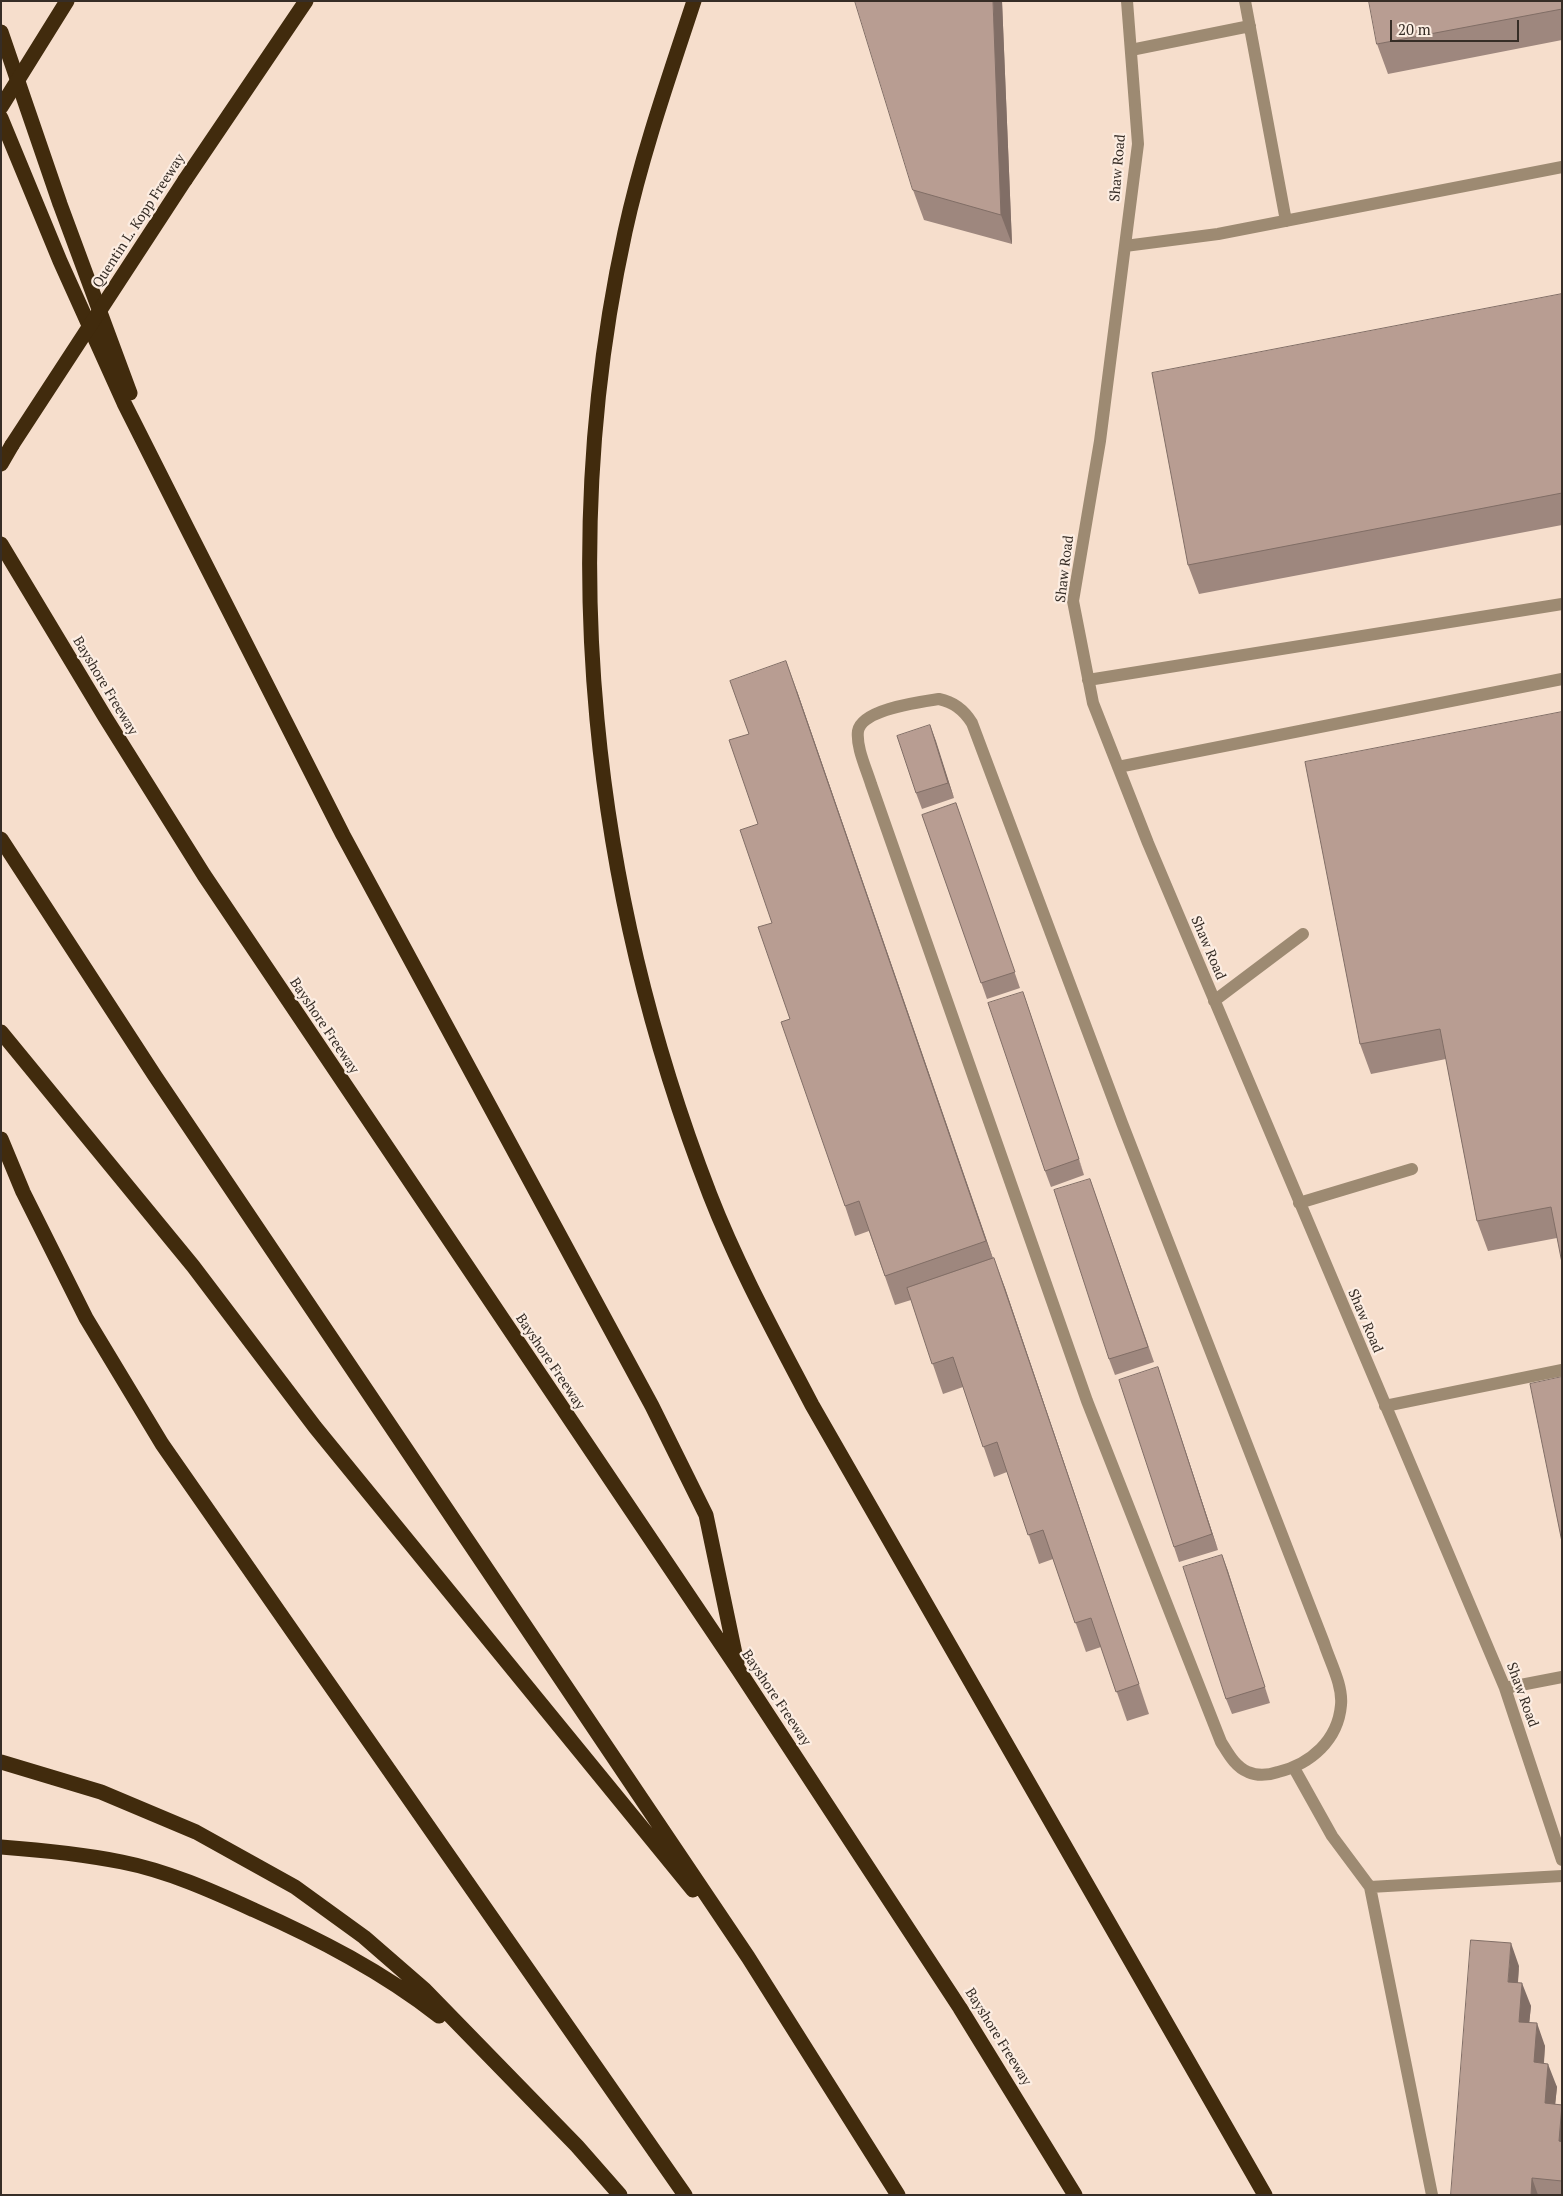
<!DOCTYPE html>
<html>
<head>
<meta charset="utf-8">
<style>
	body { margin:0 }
	#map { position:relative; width:1563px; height:2196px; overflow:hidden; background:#f6decc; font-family:"PT Serif",serif }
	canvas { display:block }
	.frame { position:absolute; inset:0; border:2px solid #362d26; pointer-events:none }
	.scale { position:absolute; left:1390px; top:20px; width:129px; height:22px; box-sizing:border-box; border:2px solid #362d26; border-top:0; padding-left:6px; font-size:15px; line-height:18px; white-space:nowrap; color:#362d26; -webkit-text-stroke:4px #fcede2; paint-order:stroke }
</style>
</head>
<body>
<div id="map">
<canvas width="1563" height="2196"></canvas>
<div class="frame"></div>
<div class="scale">20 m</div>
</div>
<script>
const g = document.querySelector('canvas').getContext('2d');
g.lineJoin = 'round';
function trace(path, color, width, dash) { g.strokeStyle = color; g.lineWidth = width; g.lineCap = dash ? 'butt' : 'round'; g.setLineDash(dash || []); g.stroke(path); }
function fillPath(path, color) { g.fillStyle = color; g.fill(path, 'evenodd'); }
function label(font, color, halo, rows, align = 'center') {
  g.font = font + ' "PT Serif",serif'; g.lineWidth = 4.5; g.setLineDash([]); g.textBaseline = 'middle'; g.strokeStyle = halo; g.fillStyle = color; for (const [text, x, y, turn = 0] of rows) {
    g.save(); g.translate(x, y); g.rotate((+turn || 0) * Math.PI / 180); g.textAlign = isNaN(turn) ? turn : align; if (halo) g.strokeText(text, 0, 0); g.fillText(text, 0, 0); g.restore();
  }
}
const minor = new Path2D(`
	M 1127,1 L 1138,144 L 1100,441 L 1073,601 L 1093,703 L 1148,843 L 1505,1688 L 1562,1860
	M 1245,1 L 1286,221
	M 1131,50 L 1250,26
	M 1125,246 L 1218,234 L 1562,167
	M 1088,680 L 1562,604
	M 939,699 C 954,702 964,710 972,723 L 1122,1123 L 1324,1643 C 1330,1662 1343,1685 1341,1705 C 1338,1740 1311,1764 1278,1772 C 1269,1775 1257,1776 1248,1772 C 1235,1767 1228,1753 1221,1742 L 1087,1401 L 871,784 C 866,768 856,747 858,731 C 862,709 920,702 939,699 Z
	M 1118,767 L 1562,679
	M 1214,1001 L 1303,934
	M 1299,1203 L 1412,1169
	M 1385,1406 L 1562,1370
	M 1505,1688 L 1562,1677
	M 1294,1768 L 1332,1836 L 1370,1887
	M 1432,2195 L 1370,1887 L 1562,1876`);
const highway = new Path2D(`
	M 694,1 C 669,77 642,154 625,232 C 555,553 592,890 710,1195 C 738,1267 776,1336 812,1405 L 1265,2195
	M 1,32 L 60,204 L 130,393
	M 1,118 L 60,261 L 124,403 L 188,530 L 343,835 L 652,1406 L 706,1515 L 737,1663
	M 185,180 L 306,1
	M 1,464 L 12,445
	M 1,544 L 105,717 L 204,875 L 738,1669 L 960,2008 L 1075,2195
	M 1,839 L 155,1076 L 748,1957 L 898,2195
	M 1,1032 L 193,1266 L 315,1427 L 693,1890
	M 1,1139 L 23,1192 L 86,1318 L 162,1444 L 685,2195
	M 1,1762 L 101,1792 L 196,1832 L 295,1887 L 364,1937 L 425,1990 L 577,2146 L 620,2195
	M 1,1847 C 42,1850 82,1854 122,1862 C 168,1871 212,1891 254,1910 C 319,1939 383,1972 439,2016`);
const highwayBridge = new Path2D(`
	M 1,107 L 67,1
	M 12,445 L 185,180`);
const wall = new Path2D(`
	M 1002,1 L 1012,244 L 924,220 L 913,190 Z
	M 1562,1 L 1562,40 L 1388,74 L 1377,44 Z
	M 1562,294 L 1562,525 L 1199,594 L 1188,565 Z
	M 797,691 L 993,1259 L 1005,1288 L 1149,1714 L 1127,1721 L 1101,1647 L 1086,1652 L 1053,1559 L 1039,1564 L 1007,1472 L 994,1477 L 963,1387 L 943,1394 L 911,1300 L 895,1305 L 869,1231 L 855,1236 L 845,1206 L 790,1019 L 772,923 L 758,824 L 749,734 Z
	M 1562,712 L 1557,1238 L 1488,1251 L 1477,1221 L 1446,1059 L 1371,1074 L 1360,1044 Z
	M 930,725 L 954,798 L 922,809 L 916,793 Z
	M 956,803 L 1020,988 L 987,999 L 922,815 Z
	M 1028,1008 L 1084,1175 L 1051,1187 L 1045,1171 Z
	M 1090,1179 L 1154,1362 L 1115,1375 L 1109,1359 Z
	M 1158,1367 L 1218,1550 L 1179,1562 L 1174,1547 Z
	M 1222,1555 L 1270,1703 L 1232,1714 L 1226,1699 Z
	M 1519,1966 L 1518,1983 L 1531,2006 L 1529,2023 L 1545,2046 L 1544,2063 L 1557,2087 L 1555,2104 L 1562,2105 L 1562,2195 L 1451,2195 Z`);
const shadedWall = new Path2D(`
	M 993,1 L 1002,1 L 1012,244 L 1001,215 Z
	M 786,661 L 797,691 L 997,1270 L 986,1241 Z
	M 930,725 L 936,741 L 954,798 L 948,783 Z
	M 1023,992 L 1028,1008 L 1084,1175 L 1079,1159 Z
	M 994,1258 L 1005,1288 L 1149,1714 L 1139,1684 Z
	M 1158,1367 L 1163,1383 L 1218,1550 L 1212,1534 Z
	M 1222,1555 L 1228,1571 L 1270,1703 L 1265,1687 Z
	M 1511,1943 L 1519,1966 L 1516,2005 L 1508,1982 Z
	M 1522,1983 L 1531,2006 L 1527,2045 L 1519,2022 Z
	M 1537,2023 L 1545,2046 L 1542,2085 L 1534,2062 Z
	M 1548,2064 L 1557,2087 L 1553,2126 L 1545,2103 Z
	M 1562,2107 L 1562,2148 L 1559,2141 Z
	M 1532,2178 L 1538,2195 L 1531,2195 Z`);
const building = new Path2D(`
	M 855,1 L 993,1 L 1001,215 L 913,190 Z
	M 1369,1 L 1562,1 L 1562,9 L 1377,44 Z
	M 1562,294 L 1562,493 L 1188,565 L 1152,373 Z
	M 786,661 L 986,1241 L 885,1276 L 859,1201 L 845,1206 L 781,1022 L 790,1019 L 758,927 L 772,923 L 740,830 L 758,824 L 729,740 L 749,734 L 730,681 Z
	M 1562,712 L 1562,1263 L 1551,1207 L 1477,1221 L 1440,1029 L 1360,1044 L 1305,762 Z
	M 930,725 L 948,783 L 916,793 L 897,736 Z
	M 956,803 L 1015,972 L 981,983 L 922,815 Z
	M 1023,992 L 1079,1159 L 1045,1171 L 988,1003 Z
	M 1090,1179 L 1148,1347 L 1109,1359 L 1054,1190 Z
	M 994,1258 L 1139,1684 L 1116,1692 L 1091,1618 L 1075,1623 L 1043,1530 L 1028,1535 L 997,1442 L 983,1447 L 953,1357 L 932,1364 L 907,1288 Z
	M 1158,1367 L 1212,1534 L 1174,1547 L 1119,1380 Z
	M 1562,1377 L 1562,1542 L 1530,1384 Z
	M 1222,1555 L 1265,1687 L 1226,1699 L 1183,1567 Z
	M 1471,1940 L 1511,1943 L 1508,1982 L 1522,1983 L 1519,2022 L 1537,2023 L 1534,2062 L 1548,2064 L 1545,2103 L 1562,2105 L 1559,2141 L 1562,2142 L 1562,2181 L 1532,2178 L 1531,2195 L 1451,2195 Z`);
const streetNames = [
	["Shaw Road",1118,168,-85],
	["Quentin L. Kopp Freeway",139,221,-57],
	["Shaw Road",1065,569,-83],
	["Bayshore Freeway",105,686,59],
	["Shaw Road",1208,948,67],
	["Bayshore Freeway",324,1026,56],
	["Shaw Road",1365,1321,67],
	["Bayshore Freeway",550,1362,56],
	["Shaw Road",1522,1695,70],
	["Bayshore Freeway",776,1698,56],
	["Bayshore Freeway",998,2037,58]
];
trace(minor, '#9d8a72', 12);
trace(highway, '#412b0d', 15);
trace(highwayBridge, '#412b0d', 15);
fillPath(wall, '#9e877e');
fillPath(shadedWall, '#816e66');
fillPath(building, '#b89d92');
trace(building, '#816e66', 1);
label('14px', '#362d26', '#fcede2', streetNames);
</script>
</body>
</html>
